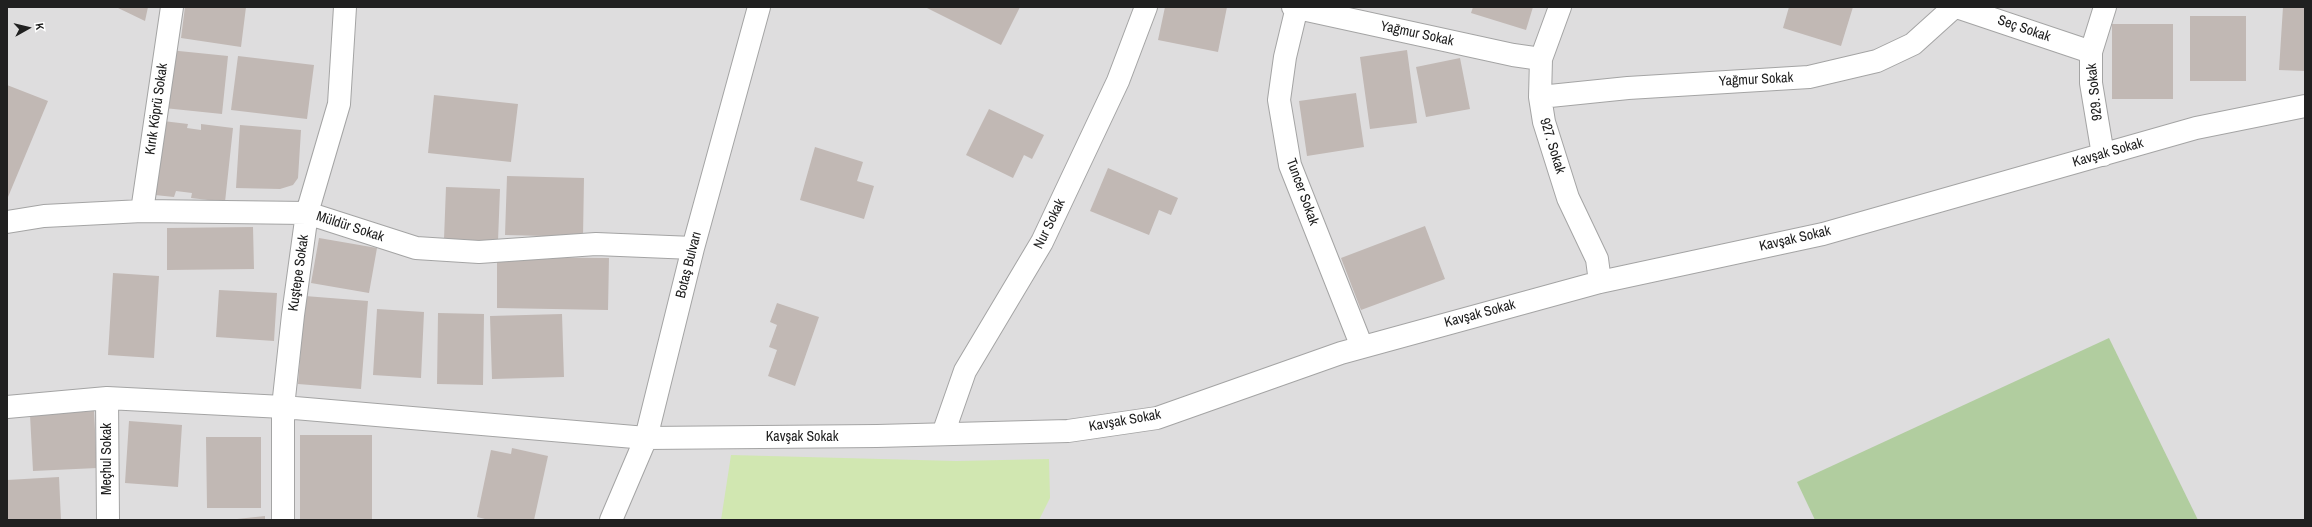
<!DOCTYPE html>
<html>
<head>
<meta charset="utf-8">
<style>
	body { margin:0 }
	#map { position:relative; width:2312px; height:527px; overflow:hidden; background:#f0ece8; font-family:"Archivo Narrow",sans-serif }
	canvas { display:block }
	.frame { position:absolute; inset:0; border:8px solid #202020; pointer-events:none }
	.north { position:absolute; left:8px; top:8px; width:40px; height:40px; -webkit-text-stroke:3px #fff; paint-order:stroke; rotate:82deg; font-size:11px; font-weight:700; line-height:16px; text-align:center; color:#202020 }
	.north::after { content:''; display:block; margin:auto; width:14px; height:18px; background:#202020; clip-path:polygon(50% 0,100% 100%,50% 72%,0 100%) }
</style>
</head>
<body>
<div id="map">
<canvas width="2312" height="527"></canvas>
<div class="frame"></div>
<div class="north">K</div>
</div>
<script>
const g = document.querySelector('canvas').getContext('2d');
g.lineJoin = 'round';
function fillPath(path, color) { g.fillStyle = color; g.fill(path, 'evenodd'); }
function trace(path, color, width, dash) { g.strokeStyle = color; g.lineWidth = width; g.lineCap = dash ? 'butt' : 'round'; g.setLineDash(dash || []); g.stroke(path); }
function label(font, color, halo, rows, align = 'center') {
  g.font = font + ' "Archivo Narrow",sans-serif'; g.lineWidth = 3; g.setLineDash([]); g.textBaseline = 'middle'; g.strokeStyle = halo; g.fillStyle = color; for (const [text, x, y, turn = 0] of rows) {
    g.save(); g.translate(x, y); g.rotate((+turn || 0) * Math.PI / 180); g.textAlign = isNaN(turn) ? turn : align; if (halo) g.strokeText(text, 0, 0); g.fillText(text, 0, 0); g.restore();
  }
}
const residential = new Path2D(`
	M 7,7 L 2305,7 L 2305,520 L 7,520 Z`);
const grass = new Path2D(`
	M 731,455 L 956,461 L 1049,459 L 1050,498 L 1039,520 L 721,520 Z`);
const forest = new Path2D(`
	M 2109,338 L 2198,520 L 1815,520 L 1797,482 Z`);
const building = new Path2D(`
	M 116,7 L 148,7 L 145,21 Z
	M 185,7 L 246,7 L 241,47 L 181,38 Z
	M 925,7 L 1020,7 L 1001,45 Z
	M 1165,7 L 1227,7 L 1218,52 L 1158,40 Z
	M 1473,7 L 1533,7 L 1526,30 L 1471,13 Z
	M 1789,7 L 1853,7 L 1841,46 L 1783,28 Z
	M 2283,7 L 2305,7 L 2305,71 L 2279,70 Z
	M 2190,16 L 2246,16 L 2246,81 L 2190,81 Z
	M 2112,24 L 2173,24 L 2173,99 L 2112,99 Z
	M 169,50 L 228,56 L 222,114 L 164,108 Z
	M 1407,50 L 1417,123 L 1370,129 L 1360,57 Z
	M 238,56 L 314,65 L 307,119 L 231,110 Z
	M 1460,58 L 1470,109 L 1426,117 L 1416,67 Z
	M 7,85 L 48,101 L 8,197 L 7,196 Z
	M 1356,93 L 1364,147 L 1307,156 L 1299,101 Z
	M 434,95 L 518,104 L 511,162 L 428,153 Z
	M 989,109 L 1044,135 L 1032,159 L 1024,155 L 1013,178 L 966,155 Z
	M 163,121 L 188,124 L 187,128 L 201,130 L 201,124 L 233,128 L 225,202 L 191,198 L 192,193 L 176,191 L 174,197 L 155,195 Z
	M 240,125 L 301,130 L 298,178 L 293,185 L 280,189 L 236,188 Z
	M 815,147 L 863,162 L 857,181 L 874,186 L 864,219 L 800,200 Z
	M 1108,168 L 1178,198 L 1171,215 L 1159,210 L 1149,235 L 1090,211 Z
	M 507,176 L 584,178 L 583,237 L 505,235 Z
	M 446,187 L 500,189 L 498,241 L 444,239 Z
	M 1425,226 L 1445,279 L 1361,310 L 1341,258 Z
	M 253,227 L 254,269 L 167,270 L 167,228 Z
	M 319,238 L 377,248 L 369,293 L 311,283 Z
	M 497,257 L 609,258 L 608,310 L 497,308 Z
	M 113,273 L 159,276 L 154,358 L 108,355 Z
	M 219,290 L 277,293 L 274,341 L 216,337 Z
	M 305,296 L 368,301 L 361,389 L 298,384 Z
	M 777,303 L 819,317 L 795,386 L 768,376 L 777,350 L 769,347 L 777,325 L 770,322 Z
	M 377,309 L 424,312 L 421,378 L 373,375 Z
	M 438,313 L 484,314 L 483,385 L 437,384 Z
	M 562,314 L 564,377 L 492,379 L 490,316 Z
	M 94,411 L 97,468 L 33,471 L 30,415 Z
	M 129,421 L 182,425 L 178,487 L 125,483 Z
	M 300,435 L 372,435 L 372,520 L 300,520 Z
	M 206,437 L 261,437 L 261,508 L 207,508 Z
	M 512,448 L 548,456 L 534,520 L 489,520 L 477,517 L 491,450 L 511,454 Z
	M 59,477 L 61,520 L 7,520 L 7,480 Z
	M 265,516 L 265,520 L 237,520 L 237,519 Z`);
const minor = new Path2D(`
	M 1293,7 L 1513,55 L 1541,59
	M 1297,7 L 1285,57 L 1279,100 L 1290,165 L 1362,347
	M 1560,7 L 1541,59 L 1540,97 L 1544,122 L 1568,198 L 1597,259 L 1600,282
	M 1957,7 L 2091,52
	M 1540,97 L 1628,88 L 1809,77 L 1877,61 L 1913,44 L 1954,7
	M 2103,155 L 2091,83 L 2091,52 L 2105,7
	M 142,211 L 172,7
	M 7,222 L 44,216 L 142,211 L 307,213 L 416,248 L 479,252 L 596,244 L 693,248
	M 107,398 L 108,520
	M 7,407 L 107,398 L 283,407 L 646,438 L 877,436 L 1068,431 L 1157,418 L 1341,353 L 1600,282 L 1823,234 L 2196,128 L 2305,106
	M 943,434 L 965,371 L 1042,242 L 1118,81 L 1146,7
	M 283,520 L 283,407 L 293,315 L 307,213 L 339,104 L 345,7
	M 611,520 L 646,438 L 693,248 L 759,7`);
const streetNames = [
	["Seç Sokak",2024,29,19],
	["Yağmur Sokak",1417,34,12],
	["Yağmur Sokak",1756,80,-3],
	["929. Sokak",2095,92,-96],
	["Kırık Köprü Sokak",157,109,-82],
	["927. Sokak",1552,146,73],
	["Kavşak Sokak",2108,153,-16],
	["Tuncer Sokak",1302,192,70],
	["Nur Sokak",1050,224,-64],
	["Müldür Sokak",350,227,18],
	["Kavşak Sokak",1795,239,-13],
	["Botaş Bulvarı",689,265,-76],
	["Kuştepe Sokak",299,273,-82],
	["Kavşak Sokak",1480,314,-15],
	["Kavşak Sokak",1125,421,-10],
	["Kavşak Sokak",802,437],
	["Meçhul Sokak",107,459,-90]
];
fillPath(residential, '#deddde');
fillPath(grass, '#d1e7b1');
fillPath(forest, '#b1cd9f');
fillPath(building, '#c1b8b4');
trace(minor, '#a4a4a4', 24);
trace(minor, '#fff', 22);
label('14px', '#202020', '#fff', streetNames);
</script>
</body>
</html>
